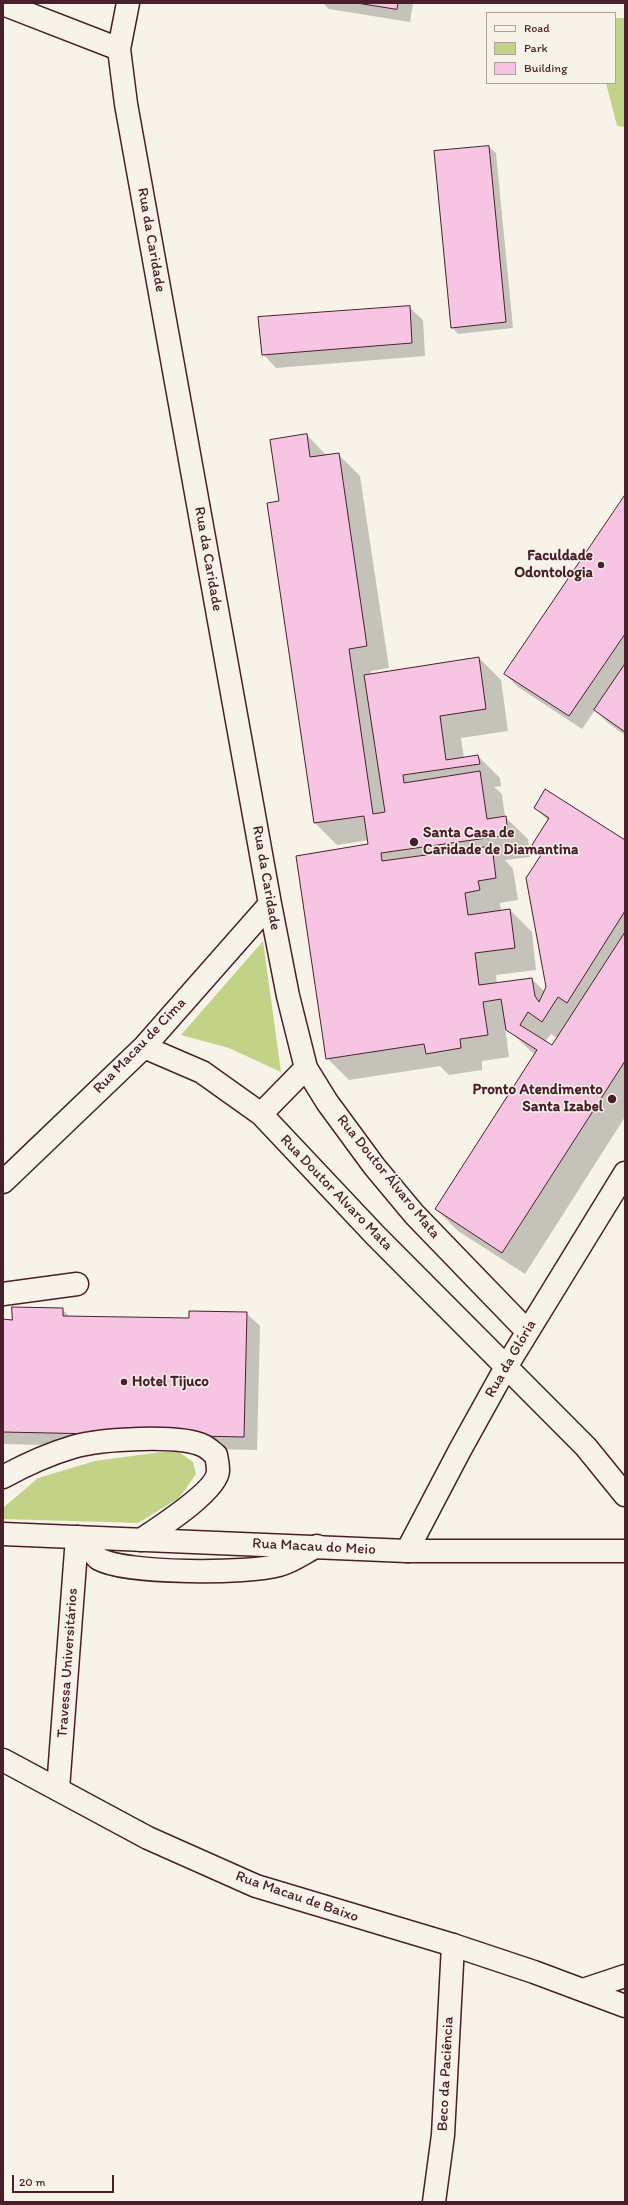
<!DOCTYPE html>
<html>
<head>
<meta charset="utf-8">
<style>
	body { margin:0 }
	#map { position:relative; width:628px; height:2205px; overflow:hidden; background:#f7f3e8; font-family:Itim,sans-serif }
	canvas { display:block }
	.frame { position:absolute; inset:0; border:4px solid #4a1f2b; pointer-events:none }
	.legend { position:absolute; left:486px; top:12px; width:130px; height:72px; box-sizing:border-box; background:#f7f3e8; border:1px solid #b29e9c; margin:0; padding:5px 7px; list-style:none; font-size:12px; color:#4a1f2b }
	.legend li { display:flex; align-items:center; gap:8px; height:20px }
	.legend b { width:20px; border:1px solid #b29e9c }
	.scale { position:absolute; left:12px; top:2175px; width:102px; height:18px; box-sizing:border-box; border:2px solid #4a1f2b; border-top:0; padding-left:5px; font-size:12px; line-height:14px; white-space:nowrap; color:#4a1f2b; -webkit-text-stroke:3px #f7f3e8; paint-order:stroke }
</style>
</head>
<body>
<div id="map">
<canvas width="628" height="2205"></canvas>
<div class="frame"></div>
<ul class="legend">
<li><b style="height:5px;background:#f7f3e8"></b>Road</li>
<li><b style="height:11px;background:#c2d387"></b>Park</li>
<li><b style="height:11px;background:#f7c5e3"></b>Building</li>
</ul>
<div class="scale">20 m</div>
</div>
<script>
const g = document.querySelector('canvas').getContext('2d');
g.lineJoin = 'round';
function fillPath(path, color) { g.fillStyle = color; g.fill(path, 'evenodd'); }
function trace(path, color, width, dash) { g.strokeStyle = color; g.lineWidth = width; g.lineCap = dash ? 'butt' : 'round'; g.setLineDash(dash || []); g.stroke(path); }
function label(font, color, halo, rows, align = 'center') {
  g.font = font + ' Itim,sans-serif'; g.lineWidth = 3; g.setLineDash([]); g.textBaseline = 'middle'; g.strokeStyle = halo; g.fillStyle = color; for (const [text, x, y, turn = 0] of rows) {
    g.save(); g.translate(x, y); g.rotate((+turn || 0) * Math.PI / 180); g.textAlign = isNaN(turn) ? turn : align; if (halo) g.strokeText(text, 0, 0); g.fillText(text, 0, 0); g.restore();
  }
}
const green = new Path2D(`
	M 615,18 L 625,18 L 625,127 L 617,126 L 606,83 L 615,83 Z
	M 263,941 L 281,1072 L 229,1048 L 181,1035 Z
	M 176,1450 L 193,1462 L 196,1474 L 179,1498 L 138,1523 L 3,1519 L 3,1508 L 38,1478 L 95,1461 Z`);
const shadow = new Path2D(`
	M 323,3 L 413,3 L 410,22 L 329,9 Z
	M 489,147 L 496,153 L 513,328 L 458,334 L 452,327 Z
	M 409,307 L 423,320 L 425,356 L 276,368 L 263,354 Z
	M 307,435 L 327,456 L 338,454 L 360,476 L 389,668 L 371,671 L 371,675 L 479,658 L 501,680 L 508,731 L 461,738 L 464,758 L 478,756 L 500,778 L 501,786 L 494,787 L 502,794 L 505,817 L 528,839 L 530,857 L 505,860 L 513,869 L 518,900 L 500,903 L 501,911 L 510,910 L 532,932 L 536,970 L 496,975 L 497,984 L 532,979 L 545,992 L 547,987 L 543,854 L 534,845 L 549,821 L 535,808 L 625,841 L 625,1117 L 525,1274 L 458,1231 L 436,1209 L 535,1055 L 505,1027 L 509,1057 L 482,1061 L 482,1070 L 449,1075 L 440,1066 L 349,1080 L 327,1058 L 370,845 L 369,840 L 337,845 L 315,823 L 268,503 L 281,502 ZM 551,1034 L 558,1039 L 553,1047 L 545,1042 Z
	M 625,497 L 625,735 L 608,723 L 595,710 L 582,729 L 518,687 L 505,674 Z
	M 62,1309 L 70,1317 L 190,1319 L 246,1313 L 260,1326 L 257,1450 L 3,1444 L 3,1320 L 13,1321 Z`);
const building = new Path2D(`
	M 357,3 L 398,3 L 397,9 Z
	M 489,146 L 506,322 L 451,328 L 434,151 Z
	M 410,306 L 412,343 L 262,355 L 258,317 Z
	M 307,434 L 310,457 L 339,453 L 367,646 L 349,649 L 373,814 L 385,812 L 364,675 L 479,657 L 486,709 L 440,716 L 446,760 L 478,755 L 480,764 L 403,775 L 404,783 L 480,771 L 487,819 L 506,816 L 508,835 L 381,853 L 382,861 L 492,846 L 496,878 L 478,881 L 480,890 L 465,893 L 468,915 L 510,909 L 515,948 L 475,953 L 479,985 L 532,978 L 535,996 L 539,1002 L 546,987 L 526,878 L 543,852 L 532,845 L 549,818 L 534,808 L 545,789 L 625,840 L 625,911 L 567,1003 L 558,997 L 542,1022 L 528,1012 L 520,1025 L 552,1045 L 625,932 L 625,1061 L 502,1253 L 435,1209 L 537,1050 L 506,1030 L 501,999 L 483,1002 L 488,1035 L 460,1039 L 461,1048 L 426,1054 L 424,1044 L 326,1059 L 296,856 L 368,844 L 364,816 L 314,823 L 267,503 L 279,501 L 270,440 Z
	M 625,495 L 625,634 L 569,716 L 504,674 Z
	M 625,664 L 625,732 L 594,710 Z
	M 12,1307 L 63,1308 L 63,1316 L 189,1318 L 189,1311 L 247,1312 L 244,1437 L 3,1432 L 3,1319 L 12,1320 Z`);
const minor = new Path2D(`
	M 128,3 L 119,49 L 126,104 L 270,904 L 288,996 L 306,1068 L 327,1102 L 374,1166 L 414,1214 L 527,1331
	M 3,4 L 119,49
	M 144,1047 L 202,1072 L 261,1114 L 376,1236 L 586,1447 L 625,1495
	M 261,1114 L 306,1068
	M 3,1182 L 144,1047 L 270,904
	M 3,1294 L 77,1284
	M 3,1477 C 25,1465 49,1454 73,1447 C 100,1439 180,1434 204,1446 C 208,1448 212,1452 216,1455 C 217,1460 218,1466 218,1471 C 217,1491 157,1529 141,1540
	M 89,1538 C 91,1545 92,1554 99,1559 C 126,1574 248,1574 279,1565 C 292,1562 305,1552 317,1546
	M 407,1551 L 460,1450 L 506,1367 L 625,1173
	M 58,1789 L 77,1537
	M 583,1990 L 625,1976
	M 434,2202 L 443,2135 L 453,1945`);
const major = new Path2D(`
	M 3,1534 L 407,1551 L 625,1551
	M 3,1760 L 148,1838 L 256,1886 L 453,1945 L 534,1972 L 625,2006`);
const markers = [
	[601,565,4,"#4a1f2b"],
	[414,842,5,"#4a1f2b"],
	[612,1099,5,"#4a1f2b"],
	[124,1382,4,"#4a1f2b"]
];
const streetNames = [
	["Rua da Caridade",151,240,80],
	["Rua da Caridade",208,559,80],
	["Rua da Caridade",266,878,80],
	["Rua Macau de Cima",140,1046,-46],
	["Rua Doutor Álvaro Mata",388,1177,51],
	["Rua Doutor Alvaro Mata",336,1193,46],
	["Rua da Glória",511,1359,-60],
	["Rua Macau do Meio",314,1547,3],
	["Travessa Universitários",68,1663,-86],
	["Rua Macau de Baixo",297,1897,19],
	["Beco da Paciência",446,2074,-87]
];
const poiNames = [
	["Faculdade",593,556],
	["Odontologia",593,573],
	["Santa Casa de",423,833,"left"],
	["Caridade de Diamantina",423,850,"left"],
	["Pronto Atendimento",603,1090],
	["Santa Izabel",603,1107],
	["Hotel Tijuco",132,1382,"left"]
];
fillPath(green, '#c2d387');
fillPath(shadow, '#0003');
fillPath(building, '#f7c5e3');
trace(building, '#4a1f2b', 1);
trace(minor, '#4a1f2b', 25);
trace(major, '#4a1f2b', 25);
trace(minor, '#f7f3e8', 22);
trace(major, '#f7f3e8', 22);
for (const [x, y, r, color] of markers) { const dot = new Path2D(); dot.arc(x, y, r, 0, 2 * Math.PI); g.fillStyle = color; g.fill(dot); trace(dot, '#f7f3e8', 1.5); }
label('15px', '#4a1f2b', '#f7f3e8', streetNames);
label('bold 15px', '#4a1f2b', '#f7f3e8', poiNames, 'right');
</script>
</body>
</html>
